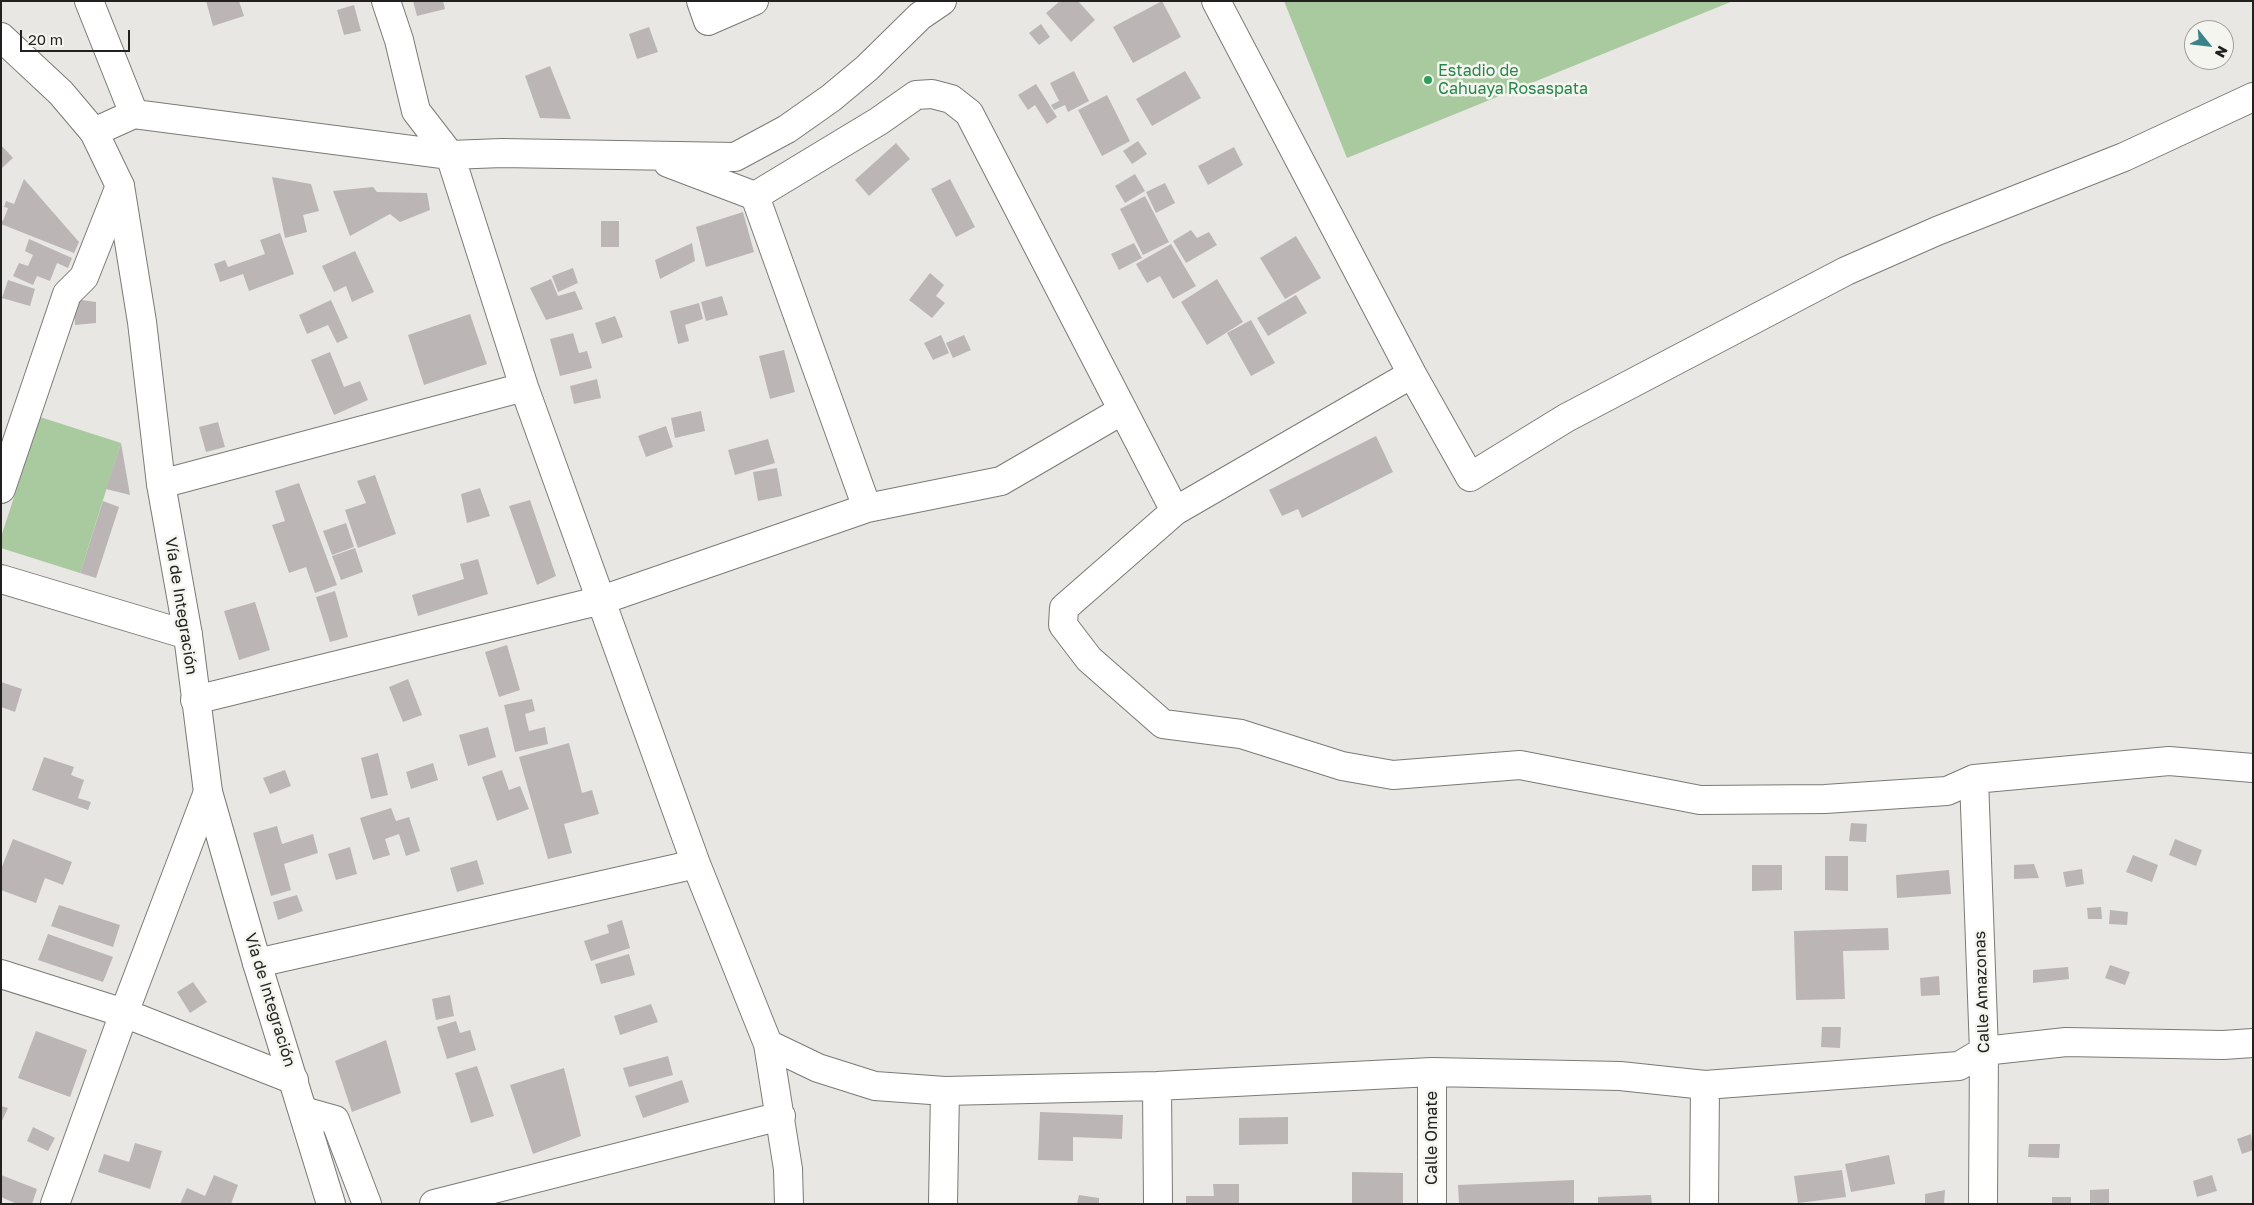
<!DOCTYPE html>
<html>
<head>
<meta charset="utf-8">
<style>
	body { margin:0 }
	#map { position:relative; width:2254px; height:1205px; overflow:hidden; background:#e8e7e3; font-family:"Golos Text",sans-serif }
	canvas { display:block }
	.frame { position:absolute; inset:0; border:2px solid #222120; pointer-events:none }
	.north { position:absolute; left:2184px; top:20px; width:50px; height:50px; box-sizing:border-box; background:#f5f5f0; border:1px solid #a1a09d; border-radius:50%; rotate:119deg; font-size:14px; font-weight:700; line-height:20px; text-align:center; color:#222120 }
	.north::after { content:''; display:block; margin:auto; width:18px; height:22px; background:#3b8389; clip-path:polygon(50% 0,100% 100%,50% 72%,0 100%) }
	.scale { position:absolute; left:20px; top:30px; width:110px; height:22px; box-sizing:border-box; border:2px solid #222120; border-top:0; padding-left:6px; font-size:15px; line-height:18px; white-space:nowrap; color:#222120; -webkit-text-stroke:4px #f5f5f0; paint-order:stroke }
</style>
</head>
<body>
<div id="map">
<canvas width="2254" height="1205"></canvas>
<div class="frame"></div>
<div class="north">N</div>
<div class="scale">20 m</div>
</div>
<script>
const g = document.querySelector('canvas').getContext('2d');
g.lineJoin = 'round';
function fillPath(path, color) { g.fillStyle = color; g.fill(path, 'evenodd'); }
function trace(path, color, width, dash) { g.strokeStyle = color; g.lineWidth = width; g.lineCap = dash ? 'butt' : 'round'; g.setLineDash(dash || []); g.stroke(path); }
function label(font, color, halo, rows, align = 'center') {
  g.font = font + ' "Golos Text",sans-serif'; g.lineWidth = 5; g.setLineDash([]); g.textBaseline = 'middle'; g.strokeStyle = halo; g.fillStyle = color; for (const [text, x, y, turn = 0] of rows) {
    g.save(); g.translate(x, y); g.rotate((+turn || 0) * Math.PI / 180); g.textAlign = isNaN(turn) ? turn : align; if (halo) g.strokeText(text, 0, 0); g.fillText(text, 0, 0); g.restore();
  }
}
const green = new Path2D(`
	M 1284,1 L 1733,1 L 1347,158 Z
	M 40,417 L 121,443 L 80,573 L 1,548 L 1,537 Z`);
const building = new Path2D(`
	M 206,1 L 239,1 L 244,16 L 213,26 Z
	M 413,1 L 443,1 L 445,9 L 417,16 Z
	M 1060,1 L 1078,1 L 1095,20 L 1071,42 L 1046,13 Z
	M 1162,1 L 1181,37 L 1133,63 L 1113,27 Z
	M 354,5 L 361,31 L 344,35 L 337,10 Z
	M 1041,24 L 1050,37 L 1039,45 L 1029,33 Z
	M 649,27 L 658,52 L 637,59 L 629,34 Z
	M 550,66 L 571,119 L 540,118 L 525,76 Z
	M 1074,71 L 1089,101 L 1068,112 L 1065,105 L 1054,110 L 1051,105 L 1059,101 L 1050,83 Z
	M 1185,71 L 1201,98 L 1152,126 L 1136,99 Z
	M 1036,84 L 1057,117 L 1047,124 L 1035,105 L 1028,110 L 1018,95 Z
	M 1107,95 L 1130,141 L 1102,156 L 1078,110 Z
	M 1138,141 L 1147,154 L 1132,164 L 1123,151 Z
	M 896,143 L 910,159 L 869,196 L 855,180 Z
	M 1,145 L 13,158 L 2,168 L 1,167 Z
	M 1234,147 L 1243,165 L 1208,185 L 1198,166 Z
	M 1135,174 L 1145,191 L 1125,203 L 1115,186 Z
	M 272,177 L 311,184 L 319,211 L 303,215 L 307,232 L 285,238 Z
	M 24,179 L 79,242 L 74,253 L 1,224 L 1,220 L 3,221 L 8,208 L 4,207 L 6,201 L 14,204 Z
	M 950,179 L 975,227 L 956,237 L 931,189 Z
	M 1165,183 L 1175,203 L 1156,213 L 1146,192 Z
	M 373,187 L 377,192 L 427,193 L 430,210 L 400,222 L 390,214 L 350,236 L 333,191 Z
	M 1145,196 L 1169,242 L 1143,255 L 1120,209 Z
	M 743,212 L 754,252 L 706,267 L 696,227 Z
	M 601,221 L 619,221 L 619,247 L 601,247 Z
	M 1191,230 L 1197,238 L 1209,232 L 1217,245 L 1186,263 L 1173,241 Z
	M 280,233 L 294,274 L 249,291 L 243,274 L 220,282 L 214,264 L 225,260 L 228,267 L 265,254 L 260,240 Z
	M 1296,236 L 1321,278 L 1285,299 L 1260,258 Z
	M 29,239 L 72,258 L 68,268 L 57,263 L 50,281 L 37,276 L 33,285 L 13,276 L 19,263 L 28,266 L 33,255 L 25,251 Z
	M 692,243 L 695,261 L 660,279 L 655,260 Z
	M 1134,243 L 1142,258 L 1119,270 L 1111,254 Z
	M 1171,244 L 1196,286 L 1173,299 L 1160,276 L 1147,283 L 1136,264 Z
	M 355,251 L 374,292 L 352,302 L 346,286 L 334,292 L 322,266 Z
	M 573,268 L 578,283 L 558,292 L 552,276 Z
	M 930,273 L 944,285 L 936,296 L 945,303 L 932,318 L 909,300 Z
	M 551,279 L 558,296 L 575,291 L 583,309 L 546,320 L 530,288 Z
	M 1217,279 L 1243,322 L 1207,345 L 1181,302 Z
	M 8,280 L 35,289 L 30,306 L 2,298 Z
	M 1296,295 L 1307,313 L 1268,336 L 1257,318 Z
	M 722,296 L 728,315 L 706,321 L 701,302 Z
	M 74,299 L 96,302 L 96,323 L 75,325 Z
	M 331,300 L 348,338 L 337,343 L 328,325 L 307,334 L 299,315 Z
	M 699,303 L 703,319 L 685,325 L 689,341 L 678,344 L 670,311 Z
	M 470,314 L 487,364 L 424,385 L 408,335 Z
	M 615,316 L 623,337 L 602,344 L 595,323 Z
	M 1251,320 L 1275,363 L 1251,376 L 1227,333 Z
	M 573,333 L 579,353 L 587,351 L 592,368 L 560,376 L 550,339 Z
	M 941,335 L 949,353 L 933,360 L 924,343 Z
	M 964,335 L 971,350 L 953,358 L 946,343 Z
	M 784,350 L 795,392 L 770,399 L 759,356 Z
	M 330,352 L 344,387 L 360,381 L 368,400 L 334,415 L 311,360 Z
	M 597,379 L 601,398 L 574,404 L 570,386 Z
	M 701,411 L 705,431 L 675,438 L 671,418 Z
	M 218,422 L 225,447 L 206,452 L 199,427 Z
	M 666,426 L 673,447 L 646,457 L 638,436 Z
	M 1376,436 L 1393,472 L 1302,518 L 1298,509 L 1282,516 L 1269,490 Z
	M 768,439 L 775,463 L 735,475 L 728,450 Z
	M 121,443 L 130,495 L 106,489 Z
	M 777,468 L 782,496 L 758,501 L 753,472 Z
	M 375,475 L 396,534 L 358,548 L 345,510 L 366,503 L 357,481 Z
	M 299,483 L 337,585 L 315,593 L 306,567 L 289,573 L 272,525 L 285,521 L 275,491 Z
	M 480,488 L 490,516 L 467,523 L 461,494 Z
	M 530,500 L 556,576 L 537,585 L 509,506 Z
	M 103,501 L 119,507 L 96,578 L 80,573 Z
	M 346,523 L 354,547 L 332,555 L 323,531 Z
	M 355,548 L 363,572 L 341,580 L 332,556 Z
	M 478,559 L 488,594 L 418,616 L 412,595 L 464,579 L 460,564 Z
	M 335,591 L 348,637 L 330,642 L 316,597 Z
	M 255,602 L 270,650 L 239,660 L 224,611 Z
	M 507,645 L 520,690 L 499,697 L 485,652 Z
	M 408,679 L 422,715 L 403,722 L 389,687 Z
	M 1,682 L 22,689 L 15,712 L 1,707 Z
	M 532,699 L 535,711 L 525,714 L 529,731 L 545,727 L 548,744 L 515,752 L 504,705 Z
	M 488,727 L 496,757 L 468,766 L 459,735 Z
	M 569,743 L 582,793 L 592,790 L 599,814 L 564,824 L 572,853 L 548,859 L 519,757 Z
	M 378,753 L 388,795 L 371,799 L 361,758 Z
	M 44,757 L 74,767 L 71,775 L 84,780 L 78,798 L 91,802 L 88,810 L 32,790 Z
	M 433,763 L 438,780 L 411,789 L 406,772 Z
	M 285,770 L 291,786 L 270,794 L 263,778 Z
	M 502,770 L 509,790 L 520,786 L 529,809 L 497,821 L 482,777 Z
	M 391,808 L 396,821 L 409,817 L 420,851 L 406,856 L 399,834 L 385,839 L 390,855 L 373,860 L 360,818 Z
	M 1851,823 L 1867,824 L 1866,842 L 1849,841 Z
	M 277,826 L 282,844 L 313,834 L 318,853 L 284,864 L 291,890 L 271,896 L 253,833 Z
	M 13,839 L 72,862 L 63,885 L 45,878 L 36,903 L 1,890 L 1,869 Z
	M 2175,839 L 2202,850 L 2196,866 L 2169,855 Z
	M 350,847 L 357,874 L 336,880 L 328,854 Z
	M 2133,855 L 2158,865 L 2152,882 L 2126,872 Z
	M 1825,856 L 1848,856 L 1848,891 L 1825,890 Z
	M 477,860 L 484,884 L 457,892 L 450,868 Z
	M 2034,864 L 2039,878 L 2014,879 L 2014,865 Z
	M 1752,865 L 1782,865 L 1782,890 L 1752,891 Z
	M 2082,869 L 2084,884 L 2066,887 L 2063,872 Z
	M 1949,870 L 1951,894 L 1897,898 L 1896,875 Z
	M 297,895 L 303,911 L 278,920 L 273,902 Z
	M 59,905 L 120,925 L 113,947 L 51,926 Z
	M 2101,907 L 2102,919 L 2088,919 L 2087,908 Z
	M 2110,910 L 2128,912 L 2127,925 L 2109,924 Z
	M 622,920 L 630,948 L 591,961 L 584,941 L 609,933 L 607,925 Z
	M 1888,928 L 1889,950 L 1843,951 L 1845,999 L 1796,1000 L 1794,931 Z
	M 48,934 L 113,957 L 103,982 L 38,960 Z
	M 629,954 L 635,975 L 601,984 L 595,964 Z
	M 2110,965 L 2130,972 L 2125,985 L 2105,978 Z
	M 2068,967 L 2069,979 L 2033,983 L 2033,970 Z
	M 1939,976 L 1940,995 L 1921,996 L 1920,978 Z
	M 193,982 L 207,1002 L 190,1013 L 177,992 Z
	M 450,995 L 454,1016 L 436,1020 L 432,999 Z
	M 651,1004 L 658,1022 L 620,1035 L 614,1016 Z
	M 456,1021 L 460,1033 L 470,1030 L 476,1050 L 447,1059 L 437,1027 Z
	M 1822,1027 L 1841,1027 L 1840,1048 L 1821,1047 Z
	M 36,1031 L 87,1050 L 70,1097 L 18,1078 Z
	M 386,1040 L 401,1093 L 352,1112 L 335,1061 Z
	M 668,1056 L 673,1075 L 629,1087 L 623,1068 Z
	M 477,1066 L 494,1116 L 471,1123 L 455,1073 Z
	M 564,1068 L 581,1136 L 533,1154 L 510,1085 Z
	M 682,1080 L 689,1102 L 643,1118 L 635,1096 Z
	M 1,1106 L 8,1108 L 1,1123 Z
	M 1040,1112 L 1123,1115 L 1122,1139 L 1073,1137 L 1073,1161 L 1038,1160 Z
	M 1288,1117 L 1288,1144 L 1239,1145 L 1239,1118 Z
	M 33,1127 L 55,1138 L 48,1151 L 27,1141 Z
	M 2251,1134 L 2253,1150 L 2242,1154 L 2237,1139 Z
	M 135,1143 L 162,1151 L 150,1189 L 98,1172 L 104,1154 L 129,1162 Z
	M 2029,1144 L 2060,1144 L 2059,1158 L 2028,1157 Z
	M 1889,1155 L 1895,1184 L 1851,1192 L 1845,1164 Z
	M 1842,1170 L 1846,1197 L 1798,1203 L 1794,1176 Z
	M 1352,1172 L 1403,1173 L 1403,1204 L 1352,1204 Z
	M 1,1175 L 37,1189 L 32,1204 L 17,1204 L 1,1197 Z
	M 214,1175 L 238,1185 L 231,1204 L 180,1204 L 187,1188 L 205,1196 Z
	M 2212,1175 L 2217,1191 L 2197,1197 L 2193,1181 Z
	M 1574,1180 L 1574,1204 L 1459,1204 L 1458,1185 Z
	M 1213,1184 L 1239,1184 L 1239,1204 L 1186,1204 L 1186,1196 L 1214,1196 Z
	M 2109,1189 L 2109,1204 L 2090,1204 L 2090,1190 Z
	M 1945,1190 L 1944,1204 L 1925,1204 L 1925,1194 Z
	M 1079,1195 L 1099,1198 L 1099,1204 L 1077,1204 Z
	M 1651,1195 L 1652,1204 L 1598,1204 L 1598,1197 Z
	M 2052,1197 L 2071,1197 L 2071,1204 L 2052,1204 Z`);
const street = new Path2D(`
	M 89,1 L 134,114
	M 386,1 L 399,40 L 416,111 L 450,155 L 524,387 L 696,864 L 768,1044 L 788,1169 L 789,1204
	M 701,1 L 708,21 L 754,1
	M 1216,1 L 1412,374 L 1470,477 L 1566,418 L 1846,271 L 1937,231 L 2124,157 L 2253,97
	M 94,132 L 134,114 L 450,155 L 502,153 L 735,157 L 787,129 L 831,98 L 867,68 L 920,16 L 942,1
	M 668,163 L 755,196 L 867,508
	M 755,196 L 879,121 L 916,95 L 932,94 L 951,99 L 969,113 L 1175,511
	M 1412,374 L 1175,511 L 1064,608 L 1063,625 L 1089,659 L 1163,724 L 1241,734 L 1342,766 L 1393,775 L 1520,765 L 1700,800 L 1825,799 L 1947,791 L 1974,779 L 2169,761 L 2253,768
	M 161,484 L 524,387
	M 1,489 L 67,294 L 84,277 L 120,186
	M 1,579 L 188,635
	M 195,700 L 602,600 L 867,508 L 1001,481 L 1123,410
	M 1974,779 L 1984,1051 L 1983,1204
	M 257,963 L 696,864
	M 1,974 L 124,1013 L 294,1080
	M 768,1044 L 818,1068 L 875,1086 L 945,1091 L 1157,1086 L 1432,1072 L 1620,1076 L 1705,1085 L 1959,1066 L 1984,1051 L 2066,1042 L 2223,1045 L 2253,1043
	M 1432,1072 L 1432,1204
	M 1157,1086 L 1158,1204
	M 303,1111 L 335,1120 L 367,1204
	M 55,1204 L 124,1013 L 208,792
	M 434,1204 L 781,1116
	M 943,1204 L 945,1091
	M 1704,1204 L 1705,1085`);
const secondary = new Path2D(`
	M 1,37 L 61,93 L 94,132 L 120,186 L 142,322 L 161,484 L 188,635 L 208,792 L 257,963 L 331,1204`);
const markers = [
	[1428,80,5,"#2e9e5b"]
];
const leisureNames = [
	["Estadio de",1438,71],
	["Cahuaya Rosaspata",1438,89]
];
const streetNames = [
	["Vía de Integración",181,606,81],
	["Calle Amazonas",1982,992,-92],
	["Vía de Integración",270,1000,73],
	["Calle Omate",1432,1138,-90]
];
fillPath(green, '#a8ca9e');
fillPath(building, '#bbb6b5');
trace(street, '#7a7a76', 30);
trace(secondary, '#7a7a76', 30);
trace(street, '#fff', 28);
trace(secondary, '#fff', 28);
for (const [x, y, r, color] of markers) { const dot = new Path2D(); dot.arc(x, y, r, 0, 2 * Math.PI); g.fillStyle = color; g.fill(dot); trace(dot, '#f5f5f0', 2); }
label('16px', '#27864d', '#f5f5f0', leisureNames, 'left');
label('16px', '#222120', '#f5f5f0', streetNames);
</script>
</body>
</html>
